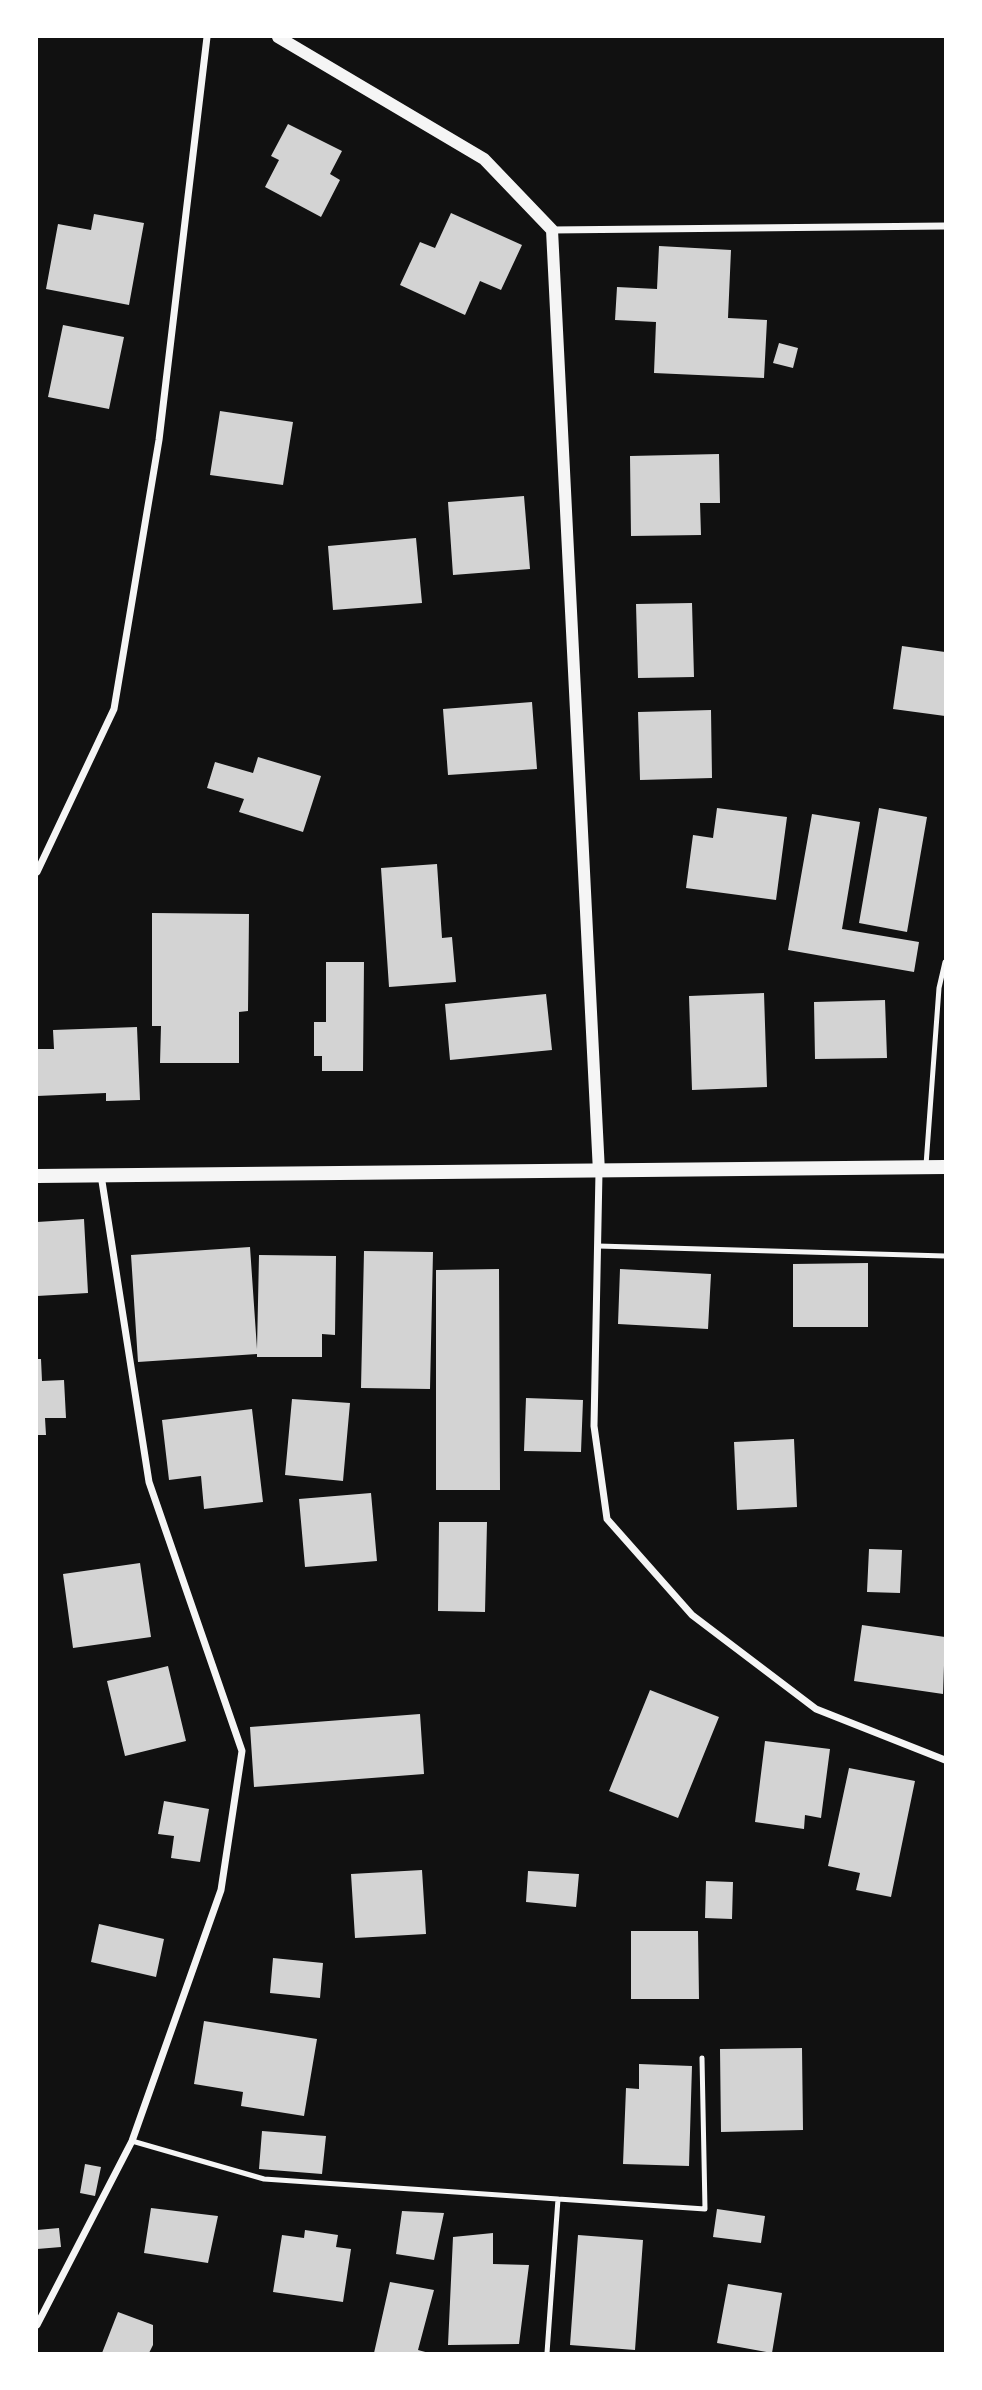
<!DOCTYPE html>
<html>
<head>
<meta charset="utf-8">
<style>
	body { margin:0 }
	#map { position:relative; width:982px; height:2390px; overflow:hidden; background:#111; font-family:Lato,sans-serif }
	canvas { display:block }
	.frame { position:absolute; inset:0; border:38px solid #fff; pointer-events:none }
</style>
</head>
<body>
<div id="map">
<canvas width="982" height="2390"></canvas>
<div class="frame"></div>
</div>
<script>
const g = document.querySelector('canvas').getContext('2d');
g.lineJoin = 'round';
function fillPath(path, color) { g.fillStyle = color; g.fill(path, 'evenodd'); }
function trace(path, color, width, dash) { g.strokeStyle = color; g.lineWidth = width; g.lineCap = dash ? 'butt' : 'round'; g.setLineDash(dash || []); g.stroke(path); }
const building = new Path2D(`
	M 288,124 L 342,151 L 330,174 L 340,180 L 321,217 L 265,187 L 279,160 L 271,156 Z
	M 451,213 L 522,245 L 501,290 L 480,281 L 465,315 L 400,285 L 420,242 L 435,248 Z
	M 94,214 L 144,223 L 129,305 L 46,289 L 58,224 L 91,230 Z
	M 659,246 L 731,250 L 728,318 L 767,320 L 764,378 L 654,373 L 656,322 L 615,320 L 617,287 L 657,289 Z
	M 63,325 L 124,337 L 109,409 L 48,397 Z
	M 779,343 L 798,348 L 793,368 L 773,363 Z
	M 220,411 L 293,422 L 283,485 L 210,475 Z
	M 719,454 L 720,503 L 700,503 L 701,535 L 631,536 L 630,456 Z
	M 524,496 L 530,569 L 453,575 L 448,502 Z
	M 416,538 L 422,603 L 333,610 L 328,546 Z
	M 692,603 L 694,677 L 638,678 L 636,604 Z
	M 902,646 L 945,652 L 945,716 L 893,709 Z
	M 532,702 L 537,769 L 448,775 L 443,709 Z
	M 711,710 L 712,778 L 640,780 L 638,712 Z
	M 258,757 L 321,776 L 303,832 L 239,812 L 244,799 L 207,788 L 215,762 L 253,773 Z
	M 717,808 L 787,817 L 776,900 L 686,888 L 693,835 L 713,838 Z
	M 879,808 L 927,817 L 907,932 L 859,923 Z
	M 812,814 L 860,822 L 842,929 L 919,942 L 914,972 L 788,950 Z
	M 437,864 L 442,938 L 452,937 L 456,982 L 389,987 L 381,868 Z
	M 152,913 L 249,914 L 248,1011 L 239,1012 L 239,1063 L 160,1063 L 161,1026 L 152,1026 Z
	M 326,962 L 364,962 L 363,1071 L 322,1071 L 322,1056 L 314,1056 L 314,1022 L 326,1022 Z
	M 764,993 L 767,1087 L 692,1090 L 689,996 Z
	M 546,994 L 552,1050 L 450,1060 L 445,1004 Z
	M 885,1000 L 887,1058 L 815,1059 L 814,1002 Z
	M 137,1027 L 140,1100 L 106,1101 L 106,1093 L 37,1096 L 37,1049 L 54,1049 L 53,1030 Z
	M 84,1219 L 88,1293 L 37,1296 L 37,1222 Z
	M 250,1247 L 257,1349 L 259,1255 L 336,1256 L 335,1335 L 322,1334 L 322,1357 L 257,1357 L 257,1354 L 138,1362 L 131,1255 Z
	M 364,1251 L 433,1252 L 430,1389 L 361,1388 Z
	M 868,1263 L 868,1327 L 793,1327 L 793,1264 Z
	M 499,1269 L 500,1490 L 436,1490 L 436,1270 Z
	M 620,1269 L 711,1274 L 708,1329 L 618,1324 Z
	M 37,1359 L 41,1359 L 42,1381 L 64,1380 L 66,1418 L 45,1418 L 46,1435 L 37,1435 Z
	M 526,1398 L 583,1400 L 581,1452 L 524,1451 Z
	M 292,1399 L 350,1403 L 343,1481 L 285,1475 Z
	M 252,1409 L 263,1502 L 204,1509 L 201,1476 L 169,1480 L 162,1420 Z
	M 794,1439 L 797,1507 L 737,1510 L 734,1442 Z
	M 371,1493 L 377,1561 L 305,1567 L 299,1499 Z
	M 439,1522 L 487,1522 L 485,1612 L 438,1611 Z
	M 869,1549 L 902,1550 L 900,1593 L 867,1592 Z
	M 140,1563 L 151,1637 L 73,1648 L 63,1574 Z
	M 862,1625 L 945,1637 L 943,1694 L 854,1681 Z
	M 168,1666 L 186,1741 L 125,1756 L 107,1681 Z
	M 650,1690 L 719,1717 L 678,1818 L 609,1791 Z
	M 420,1714 L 424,1774 L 254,1787 L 250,1727 Z
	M 765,1741 L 830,1749 L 821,1818 L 805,1815 L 804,1829 L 755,1822 Z
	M 849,1768 L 915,1781 L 891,1897 L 856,1890 L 860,1873 L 828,1866 Z
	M 164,1801 L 209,1809 L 200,1862 L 171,1858 L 174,1836 L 158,1834 Z
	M 422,1870 L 426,1934 L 355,1938 L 351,1874 Z
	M 528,1871 L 579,1874 L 576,1907 L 526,1902 Z
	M 706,1881 L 733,1882 L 732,1919 L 705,1918 Z
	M 99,1924 L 164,1939 L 156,1977 L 91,1962 Z
	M 631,1931 L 698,1931 L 699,1999 L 631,1999 Z
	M 273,1958 L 323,1963 L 320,1998 L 270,1993 Z
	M 204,2021 L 317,2039 L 304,2116 L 241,2106 L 243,2092 L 194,2084 Z
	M 802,2048 L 803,2130 L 721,2132 L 720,2049 Z
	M 639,2064 L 692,2066 L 689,2166 L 623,2164 L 626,2088 L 639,2089 Z
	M 262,2131 L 326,2136 L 322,2174 L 259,2169 Z
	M 85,2164 L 101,2167 L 95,2196 L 80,2193 Z
	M 151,2208 L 218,2216 L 208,2263 L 144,2253 Z
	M 717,2209 L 765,2216 L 761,2243 L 713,2237 Z
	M 402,2211 L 444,2213 L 434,2260 L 396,2254 Z
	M 59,2228 L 61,2247 L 37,2249 L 37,2230 Z
	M 305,2230 L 338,2235 L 336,2247 L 351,2249 L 343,2302 L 273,2292 L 282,2235 L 304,2238 Z
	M 493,2233 L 493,2264 L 529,2265 L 519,2344 L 448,2345 L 453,2237 Z
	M 578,2235 L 643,2240 L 635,2350 L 570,2345 Z
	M 390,2282 L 434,2290 L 418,2350 L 429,2353 L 374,2353 Z
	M 728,2284 L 782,2293 L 772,2353 L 717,2343 Z
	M 118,2312 L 153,2325 L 153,2345 L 149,2353 L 102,2353 Z`);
const service = new Path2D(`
	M 926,1165 L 939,988 L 945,962
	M 598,1246 L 945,1256
	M 132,2141 L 264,2179 L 705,2209 L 702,2058
	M 547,2353 L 558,2199`);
const minor = new Path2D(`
	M 552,230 L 945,226
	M 37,872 L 114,709 L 159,440 L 207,37
	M 599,1172 L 594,1426 L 607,1519 L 692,1615 L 816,1709 L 945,1760
	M 37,2325 L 132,2141 L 221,1890 L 242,1751 L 149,1482 L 101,1175`);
const tertiary = new Path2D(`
	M 278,37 L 484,159 L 552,230 L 599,1172`);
const secondary = new Path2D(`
	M 37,1176 L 945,1167`);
fillPath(building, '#d3d3d3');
trace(service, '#f5f5f5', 5);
trace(minor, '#f5f5f5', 7);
trace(tertiary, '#f5f5f5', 12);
trace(secondary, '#f5f5f5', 14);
</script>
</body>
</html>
